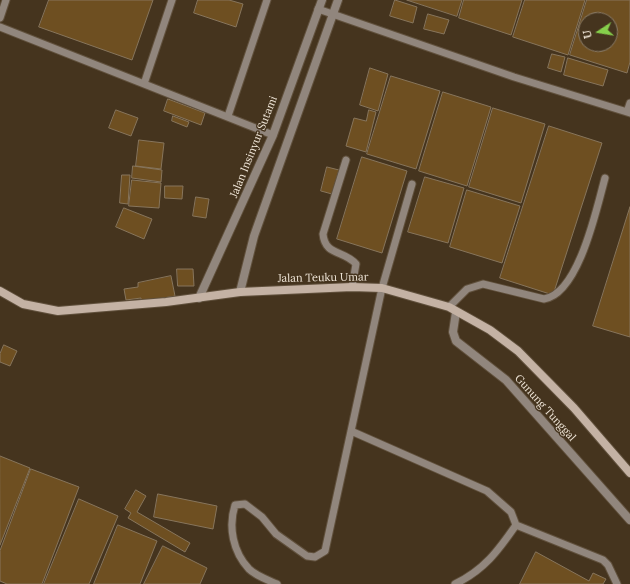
<!DOCTYPE html>
<html>
<head>
<meta charset="utf-8">
<style>
	body { margin:0 }
	#map { position:relative; width:630px; height:584px; overflow:hidden; background:#45341e; font-family:Lora,serif }
	canvas { display:block }
	.north { position:absolute; left:578px; top:12px; width:40px; height:40px; box-sizing:border-box; background:#45341e; border:1px solid #897b68; border-radius:50%; rotate:258deg; font-size:11px; font-weight:700; line-height:16px; text-align:center; color:#efe5d7 }
	.north::after { content:''; display:block; margin:auto; width:14px; height:18px; background:#86cf4b; clip-path:polygon(50% 0,100% 100%,50% 72%,0 100%) }
</style>
</head>
<body>
<div id="map">
<canvas width="630" height="584"></canvas>
<div class="north">U</div>
</div>
<script>
const g = document.querySelector('canvas').getContext('2d');
g.lineJoin = 'round';
function fillPath(path, color) { g.fillStyle = color; g.fill(path, 'evenodd'); }
function trace(path, color, width, dash) { g.strokeStyle = color; g.lineWidth = width; g.lineCap = dash ? 'butt' : 'round'; g.setLineDash(dash || []); g.stroke(path); }
function label(font, color, halo, rows, align = 'center') {
  g.font = font + ' Lora,serif'; g.lineWidth = 3; g.setLineDash([]); g.textBaseline = 'middle'; g.strokeStyle = halo; g.fillStyle = color; for (const [text, x, y, turn = 0] of rows) {
    g.save(); g.translate(x, y); g.rotate((+turn || 0) * Math.PI / 180); g.textAlign = isNaN(turn) ? turn : align; if (halo) g.strokeText(text, 0, 0); g.fillText(text, 0, 0); g.restore();
  }
}
const building = new Path2D(`
	M 49,0 L 153,0 L 132,60 L 39,27 Z
	M 198,0 L 229,0 L 243,4 L 236,27 L 194,13 Z
	M 395,0 L 417,7 L 413,23 L 390,16 Z
	M 407,0 L 462,0 L 457,16 Z
	M 464,0 L 522,0 L 511,35 L 459,18 Z
	M 525,0 L 585,0 L 568,55 L 513,37 Z
	M 587,0 L 630,0 L 630,62 L 627,73 L 570,55 ZM 586,20 L 610,20 L 610,44 L 586,44 Z
	M 428,14 L 449,20 L 444,34 L 424,29 Z
	M 552,54 L 565,57 L 561,72 L 548,68 Z
	M 568,58 L 608,70 L 603,86 L 564,75 Z
	M 370,68 L 388,74 L 378,111 L 360,105 Z
	M 391,76 L 440,91 L 416,169 L 367,154 Z
	M 443,92 L 491,107 L 467,186 L 419,171 Z
	M 168,99 L 205,113 L 201,125 L 164,111 Z
	M 493,108 L 545,124 L 521,203 L 469,187 Z
	M 116,110 L 138,118 L 131,136 L 109,128 Z
	M 369,110 L 376,112 L 366,152 L 346,146 L 354,118 L 366,121 Z
	M 173,116 L 189,122 L 187,127 L 172,121 Z
	M 549,126 L 602,143 L 553,295 L 500,278 Z
	M 139,140 L 164,143 L 161,169 L 136,166 Z
	M 362,157 L 407,171 L 382,253 L 337,239 Z
	M 133,166 L 162,170 L 161,182 L 132,178 Z
	M 327,167 L 339,170 L 332,194 L 321,191 Z
	M 122,175 L 130,175 L 128,204 L 120,203 Z
	M 425,177 L 464,188 L 448,243 L 408,232 Z
	M 132,180 L 161,183 L 159,208 L 129,206 Z
	M 165,186 L 183,186 L 182,199 L 165,198 Z
	M 467,190 L 520,206 L 502,263 L 450,247 Z
	M 196,197 L 209,199 L 206,218 L 193,216 Z
	M 630,207 L 630,337 L 593,326 Z
	M 124,208 L 152,219 L 144,239 L 116,227 Z
	M 177,269 L 193,269 L 194,286 L 178,286 Z
	M 171,276 L 175,296 L 141,302 L 141,298 L 126,300 L 124,289 L 138,287 L 138,283 Z
	M 4,345 L 17,351 L 10,366 L 0,362 L 0,354 Z
	M 0,456 L 30,468 L 0,545 Z
	M 31,469 L 79,487 L 42,584 L 7,584 L 0,581 L 0,551 Z
	M 136,490 L 146,496 L 137,512 L 190,543 L 185,552 L 128,518 L 131,513 L 125,509 Z
	M 158,494 L 217,506 L 213,529 L 154,517 Z
	M 79,499 L 118,516 L 89,584 L 44,584 Z
	M 118,525 L 157,541 L 140,584 L 94,584 Z
	M 163,546 L 207,568 L 200,584 L 144,584 Z
	M 536,552 L 589,581 L 593,573 L 606,579 L 603,584 L 520,584 Z`);
const service = new Path2D(`
	M 318,9 L 514,77 L 630,113
	M 0,18 L 6,0
	M 0,27 L 273,135
	M 144,84 L 172,0
	M 627,112 L 630,103
	M 228,116 L 267,0
	M 346,160 L 323,234 C 325,256 344,250 356,264 L 352,287
	M 449,307 L 467,289 L 483,284 L 544,299 C 579,294 597,207 605,178
	M 351,431 L 487,491 L 511,512 L 516,525 L 603,560 L 608,565 L 617,584
	M 277,584 C 268,580 256,576 249,569 C 233,552 228,527 235,505 L 245,504 L 262,517 L 276,534 L 307,556 L 315,557 L 325,551 L 382,288 L 412,184
	M 455,584 C 484,570 498,551 516,525`);
const minor = new Path2D(`
	M 456,312 L 453,332 L 456,341 L 506,380 L 630,520`);
const tertiary = new Path2D(`
	M 240,292 L 254,236 L 338,0
	M 199,298 L 273,135 L 322,0`);
const secondary = new Path2D(`
	M 0,291 L 23,304 L 58,311 L 166,302 L 240,292 L 352,287 L 382,288 L 449,307 L 490,330 L 518,351 L 574,408 L 630,473`);
const streetNames = [
	["Jalan Insinyur Sutami",254,147,-68],
	["Jalan Teuku Umar",323,278,-1],
	["Gunung Tunggal",545,408,48]
];
fillPath(building, '#6e4f21');
trace(building, '#87755c', 1);
trace(service, '#60503c', 9);
trace(minor, '#60503c', 10);
trace(tertiary, '#60503c', 10);
trace(secondary, '#60503c', 10);
trace(service, '#91867d', 7);
trace(minor, '#91867d', 8);
trace(tertiary, '#91867d', 8);
trace(secondary, '#c4b2a4', 8);
label('11px', '#efe5d7', '#45341e', streetNames);
</script>
</body>
</html>
